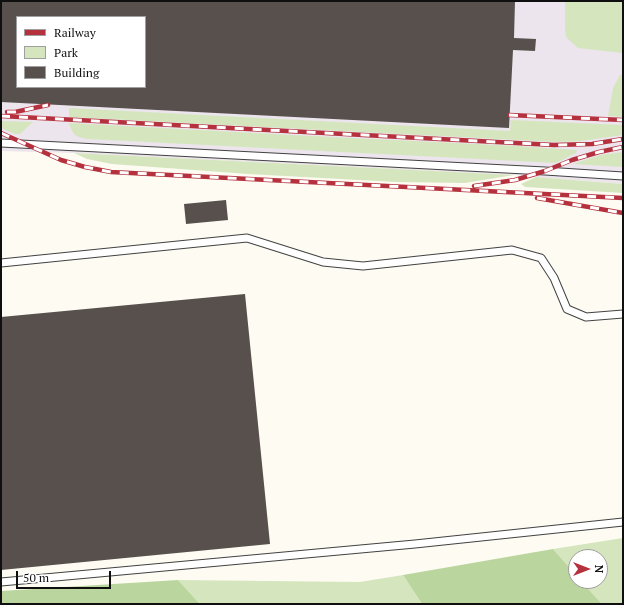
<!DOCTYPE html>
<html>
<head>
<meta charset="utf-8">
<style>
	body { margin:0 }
	#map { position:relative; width:624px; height:605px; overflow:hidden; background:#fefbf2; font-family:"PT Serif",serif }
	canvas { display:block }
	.frame { position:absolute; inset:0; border:2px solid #0f0f0f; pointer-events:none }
	.legend { position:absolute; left:16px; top:16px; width:130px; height:72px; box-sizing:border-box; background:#fff; border:1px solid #9f9f9f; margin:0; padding:5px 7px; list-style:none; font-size:12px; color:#0f0f0f }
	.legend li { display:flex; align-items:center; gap:8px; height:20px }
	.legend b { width:20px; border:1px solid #9f9f9f }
	.north { position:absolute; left:568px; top:549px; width:40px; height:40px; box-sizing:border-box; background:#fff; border:1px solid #9f9f9f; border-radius:50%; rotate:90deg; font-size:11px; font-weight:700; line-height:16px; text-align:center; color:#0f0f0f }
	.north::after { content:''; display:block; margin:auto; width:14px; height:18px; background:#b5313d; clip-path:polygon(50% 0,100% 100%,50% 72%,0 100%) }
	.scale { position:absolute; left:16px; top:571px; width:95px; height:18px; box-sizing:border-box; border:2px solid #0f0f0f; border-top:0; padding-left:5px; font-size:12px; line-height:14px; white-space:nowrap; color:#0f0f0f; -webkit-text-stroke:3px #fff; paint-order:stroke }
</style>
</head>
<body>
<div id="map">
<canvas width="624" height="605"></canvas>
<div class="frame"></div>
<ul class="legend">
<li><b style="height:5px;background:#b5313d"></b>Railway</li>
<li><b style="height:11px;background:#d5e6be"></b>Park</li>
<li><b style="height:11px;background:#57504c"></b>Building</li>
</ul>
<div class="north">N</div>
<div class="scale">50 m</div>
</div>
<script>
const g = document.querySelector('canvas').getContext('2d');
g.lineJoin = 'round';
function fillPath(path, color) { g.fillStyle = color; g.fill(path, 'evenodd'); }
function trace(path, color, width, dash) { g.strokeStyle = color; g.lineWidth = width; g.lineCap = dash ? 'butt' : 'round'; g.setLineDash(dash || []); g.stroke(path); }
const industrial = new Path2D(`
	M 1,1 L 623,1 L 623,184 L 536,177 L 514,175 L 74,153 L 1,151 ZM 17,17 L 145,17 L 145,87 L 17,87 Z`);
const green = new Path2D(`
	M 565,1 L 623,1 L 623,53 L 578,48 L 566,37 L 565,28 Z
	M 620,75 L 623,75 L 623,117 L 608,116 L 613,88 Z
	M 69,108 L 510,131 L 511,120 L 623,125 L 623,135 L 581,141 L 557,142 L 69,117 Z
	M 1,121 L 33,122 L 20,134 L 15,134 L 1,128 Z
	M 69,123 L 292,135 L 516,146 L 577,150 L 576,153 L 556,163 L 88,139 C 76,137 73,136 69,123 Z
	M 623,152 L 623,167 L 573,164 L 600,155 Z
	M 74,153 L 514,175 L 465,183 L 396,182 L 248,174 L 112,164 L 87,159 Z
	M 536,177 L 623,184 L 623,193 L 525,187 L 521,184 Z
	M 623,538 L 623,604 L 602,604 L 581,581 L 600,581 L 600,557 L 576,557 L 576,575 L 553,549 Z
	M 403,575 L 422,604 L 200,604 L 178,580 L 360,582 Z`);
const forest = new Path2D(`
	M 553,549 L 576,575 L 576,581 L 581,581 L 602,604 L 422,604 L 403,575 Z
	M 178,580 L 200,604 L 1,604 L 1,591 Z`);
const building = new Path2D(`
	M 1,1 L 515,1 L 514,38 L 536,39 L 535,51 L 513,50 L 509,128 L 1,102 ZM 17,17 L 145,17 L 145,87 L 17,87 Z
	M 226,200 L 228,220 L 186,224 L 184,204 Z
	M 245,294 L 270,544 L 1,570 L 1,317 Z`);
const lane = new Path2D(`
	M 1,143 L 545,171 L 623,176
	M 1,263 L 247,238 L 323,262 L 363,266 L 512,250 L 541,258 L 554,278 L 567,309 L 586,317 L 623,314
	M 1,582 L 415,544 L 623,522`);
const rail = new Path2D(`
	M 7,112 L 15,112 L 48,105
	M 509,115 L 623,120
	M 1,116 L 554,145 L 592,144 L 623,139
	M 1,133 L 61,160 L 85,167 L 111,172 L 623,198
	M 474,186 L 515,180 L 545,171 L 572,160 L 599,152 L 623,147
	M 537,198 L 623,213`);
fillPath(industrial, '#ece5ed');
fillPath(green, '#d5e6be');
fillPath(forest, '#bad69e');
fillPath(building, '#57504c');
trace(lane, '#424242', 9);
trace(lane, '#fff', 7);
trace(rail, '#b5313d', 4.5);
trace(rail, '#fff', 3, [9]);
</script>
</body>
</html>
